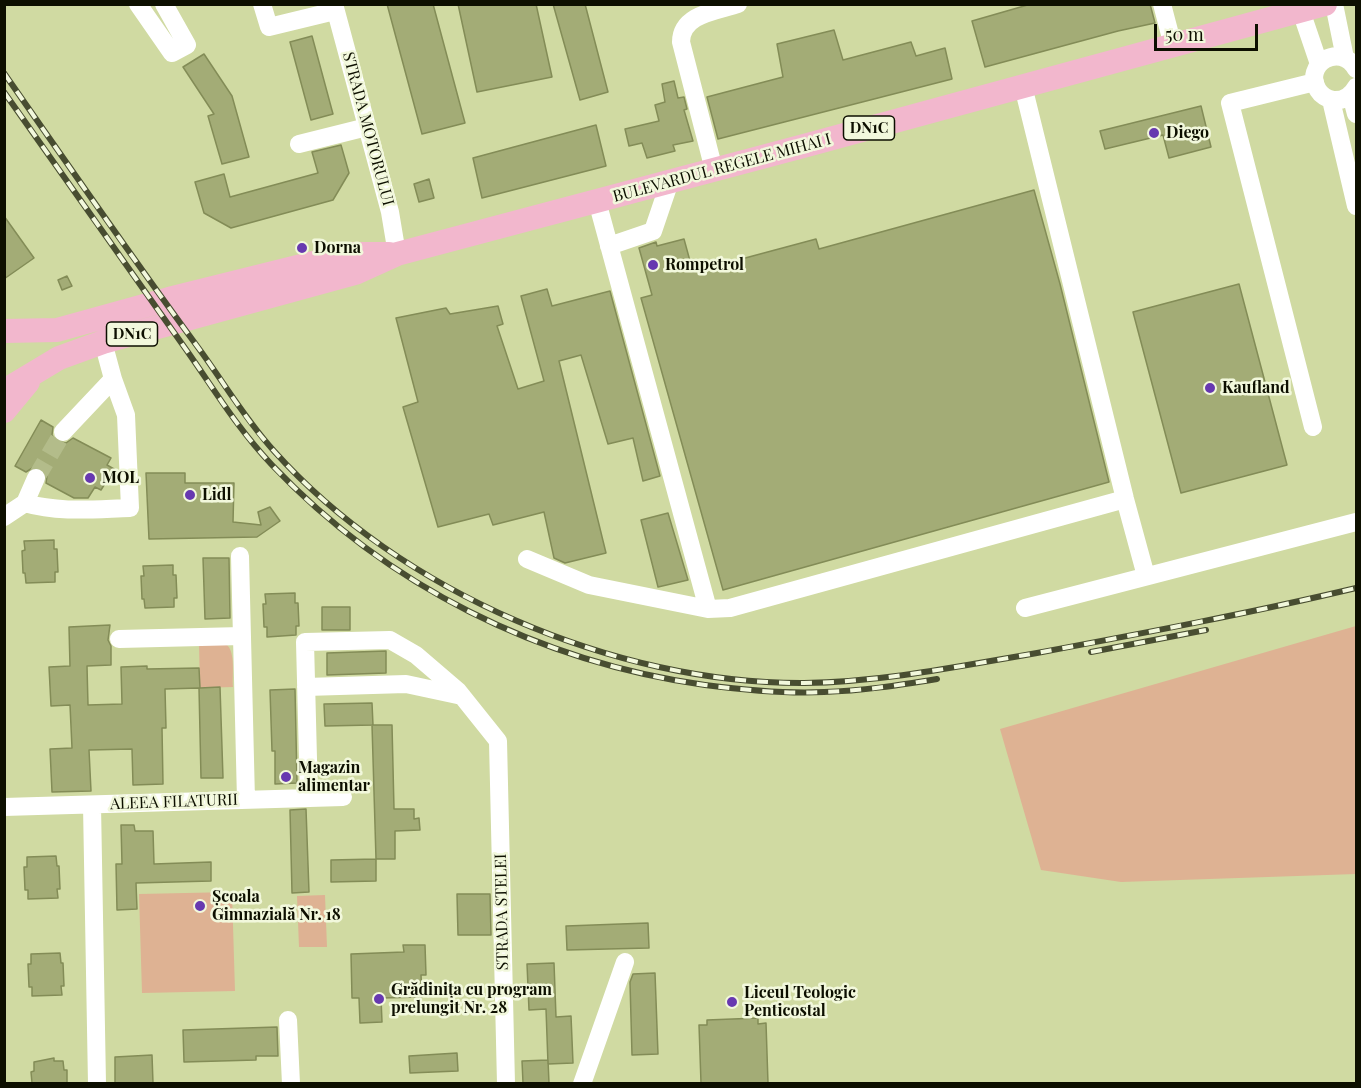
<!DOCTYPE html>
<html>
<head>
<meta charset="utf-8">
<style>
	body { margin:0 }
	#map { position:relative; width:1361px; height:1088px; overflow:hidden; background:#d0daa2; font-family:"Playfair Display",serif }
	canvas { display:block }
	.frame { position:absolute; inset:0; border:6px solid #0d0f00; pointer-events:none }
	.scale { position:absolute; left:1154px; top:24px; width:104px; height:27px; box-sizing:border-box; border:3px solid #0d0f00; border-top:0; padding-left:8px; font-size:18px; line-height:21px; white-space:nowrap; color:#0d0f00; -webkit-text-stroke:4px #f2f8dc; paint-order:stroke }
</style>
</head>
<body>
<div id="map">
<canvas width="1361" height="1088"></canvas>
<div class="frame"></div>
<div class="scale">50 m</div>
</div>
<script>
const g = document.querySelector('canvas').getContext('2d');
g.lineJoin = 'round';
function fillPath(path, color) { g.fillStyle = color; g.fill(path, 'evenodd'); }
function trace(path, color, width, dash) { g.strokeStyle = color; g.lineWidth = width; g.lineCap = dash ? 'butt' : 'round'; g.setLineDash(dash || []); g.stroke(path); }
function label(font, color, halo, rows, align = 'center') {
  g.font = font + ' "Playfair Display",serif'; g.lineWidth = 5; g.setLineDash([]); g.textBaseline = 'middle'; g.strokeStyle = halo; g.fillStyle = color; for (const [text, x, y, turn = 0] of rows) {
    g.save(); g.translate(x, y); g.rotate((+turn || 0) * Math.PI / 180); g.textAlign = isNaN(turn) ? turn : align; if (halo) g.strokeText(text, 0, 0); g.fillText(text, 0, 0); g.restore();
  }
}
const green = new Path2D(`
	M 1356,626 L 1356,874 L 1121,882 L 1041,870 L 1000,729 Z
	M 199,644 L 226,644 C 236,652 232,674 233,687 L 200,688 Z
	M 232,892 L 235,991 L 142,993 L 139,894 Z
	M 325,895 L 327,947 L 299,947 L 297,896 Z`);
const building = new Path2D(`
	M 387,4 L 433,4 L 465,123 L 422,134 Z
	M 458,4 L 536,4 L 552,77 L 477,92 Z
	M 553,4 L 585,4 L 608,92 L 580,100 Z
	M 1031,4 L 1150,4 L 1155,23 L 1118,31 L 985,67 L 972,21 Z
	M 834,30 L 843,60 L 911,42 L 916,56 L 945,48 L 952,79 L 718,139 L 707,97 L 783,77 L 777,44 Z
	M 312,36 L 333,114 L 311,120 L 290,42 Z
	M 204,54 L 232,96 L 249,157 L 222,164 L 208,116 L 214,114 L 183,67 Z
	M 674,81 L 678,98 L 684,97 L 687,109 L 684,110 L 693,141 L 673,145 L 675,151 L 647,158 L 642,143 L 629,146 L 625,129 L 659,121 L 655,105 L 665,102 L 662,84 Z
	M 1201,106 L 1211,147 L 1169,158 L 1163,135 L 1105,149 L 1100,131 Z
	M 596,125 L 606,166 L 482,198 L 473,158 Z
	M 341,145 L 349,173 L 333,200 L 231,228 L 204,213 L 195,182 L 224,174 L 230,197 L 318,173 L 312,152 Z
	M 429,179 L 434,198 L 419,202 L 414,184 Z
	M 1034,190 L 1060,284 L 1109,482 L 723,590 L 641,298 L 652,295 L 639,248 L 656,242 L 657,246 L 684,239 L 693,272 L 816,239 L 819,249 Z
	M 4,216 L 34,258 L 4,279 Z
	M 67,276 L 72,286 L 62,290 L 58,280 Z
	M 1239,284 L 1287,465 L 1181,493 L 1133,312 Z
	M 547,289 L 552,306 L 610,291 L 660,476 L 643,481 L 633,438 L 608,444 L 581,355 L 559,361 L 606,553 L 565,563 L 554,558 L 544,512 L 493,525 L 489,514 L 438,527 L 403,407 L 418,402 L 396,318 L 446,308 L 450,314 L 498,306 L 503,324 L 497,326 L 518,389 L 544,381 L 521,296 Z
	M 41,420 L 53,427 L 52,435 L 56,441 L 66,443 L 73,438 L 111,458 L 107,465 L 114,469 L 101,490 L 95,487 L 88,498 L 74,498 L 46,483 L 47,476 L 41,468 L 34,467 L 26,472 L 15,466 Z
	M 146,473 L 185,473 L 185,483 L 234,483 L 233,522 L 261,525 L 258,512 L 270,507 L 280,521 L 257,537 L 149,539 Z
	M 668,513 L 688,580 L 658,587 L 641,520 Z
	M 54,540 L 54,549 L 57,549 L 58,572 L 55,572 L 55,582 L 26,583 L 25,573 L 23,573 L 22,551 L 25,550 L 24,541 Z
	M 203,558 L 229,558 L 230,618 L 205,619 Z
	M 173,565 L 173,575 L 176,575 L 177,598 L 174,598 L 174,607 L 145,608 L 144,599 L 142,599 L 141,576 L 144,576 L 143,566 Z
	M 295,593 L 295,603 L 298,603 L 299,626 L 296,626 L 296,635 L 267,637 L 267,627 L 264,627 L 263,604 L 266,604 L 265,594 Z
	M 322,607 L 350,607 L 350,630 L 322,630 Z
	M 110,625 L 108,640 L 111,646 L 111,665 L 87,666 L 88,705 L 122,704 L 121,667 L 147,666 L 147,669 L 199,668 L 200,688 L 220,687 L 223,778 L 201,778 L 199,688 L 165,689 L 166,728 L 162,728 L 163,784 L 133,785 L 132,749 L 89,750 L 91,791 L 52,792 L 50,749 L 72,748 L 70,705 L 51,706 L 49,667 L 70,666 L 69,627 Z
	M 386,651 L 386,673 L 327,675 L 327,653 Z
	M 295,689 L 297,783 L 275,784 L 275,751 L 272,751 L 270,690 Z
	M 372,703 L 373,725 L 325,726 L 324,704 Z
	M 372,725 L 392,725 L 394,809 L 414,809 L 414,819 L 419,818 L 420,830 L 395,831 L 395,859 L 376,859 Z
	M 306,809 L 309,892 L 292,893 L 290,810 Z
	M 121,825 L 134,825 L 135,831 L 153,831 L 154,864 L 211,862 L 211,881 L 136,883 L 137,909 L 117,910 L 116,864 L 122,864 Z
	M 56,856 L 57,866 L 59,866 L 60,889 L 57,889 L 58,898 L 28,899 L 28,890 L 25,890 L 24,867 L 27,867 L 27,857 Z
	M 376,859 L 376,881 L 331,882 L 331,860 Z
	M 457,894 L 490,894 L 491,935 L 458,935 Z
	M 648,923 L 649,948 L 567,950 L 566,926 Z
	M 403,945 L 425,945 L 426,975 L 421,975 L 422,997 L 381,998 L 382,1022 L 360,1023 L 359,998 L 352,998 L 351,954 L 404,952 Z
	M 60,953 L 61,963 L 63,963 L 64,986 L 61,986 L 62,995 L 32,996 L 32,987 L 29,987 L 28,964 L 31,964 L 31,954 Z
	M 554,963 L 556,1017 L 571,1016 L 573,1063 L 548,1064 L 546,1009 L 529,1010 L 527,964 Z
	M 655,973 L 658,1054 L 632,1055 L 630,982 L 633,974 Z
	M 758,1018 L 758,1024 L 766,1023 L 768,1083 L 701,1083 L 699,1025 L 707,1025 L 707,1020 Z
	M 277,1027 L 278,1056 L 256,1056 L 256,1060 L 184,1062 L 183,1030 Z
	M 457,1053 L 458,1071 L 410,1073 L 409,1056 Z
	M 152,1055 L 153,1083 L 115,1083 L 115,1057 Z
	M 54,1058 L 54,1061 L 63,1061 L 64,1070 L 67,1070 L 67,1083 L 32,1083 L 31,1072 L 34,1071 L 34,1062 Z
	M 548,1060 L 549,1083 L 523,1083 L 522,1061 Z`);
const minorTunnel = new Path2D(`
	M 36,478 L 63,432`);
const minor = new Path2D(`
	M 138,4 L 172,53 L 187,45 L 164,4
	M 262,4 L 269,27 L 335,11
	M 334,4 L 390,212 L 397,254
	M 1162,4 L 1173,46
	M 1334,4 L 1345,58
	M 1301,11 L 1319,64
	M 1356,69 C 1340,41 1302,65 1318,90 C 1321,95 1327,99 1333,100 C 1344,101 1351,96 1356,87
	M 1023,86 L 1125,499 L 1146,576
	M 1351,95 L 1356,114
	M 1331,100 L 1356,206
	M 299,144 L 367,127
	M 714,170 L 681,42 C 681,14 717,11 738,4
	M 597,201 L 708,609 L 730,608 L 1125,499
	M 609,246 L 653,231 L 670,181
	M 1313,427 L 1230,103 L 1315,82
	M 63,432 L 113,379
	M 25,503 C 59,513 95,509 130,508 L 126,415 L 113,379 L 103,342
	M 4,517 L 25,503 L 36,478
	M 240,556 L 246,800
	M 527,559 L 589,585 L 708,609
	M 1025,608 L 1356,522
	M 119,639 L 242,636
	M 306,687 L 406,684 L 462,696
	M 309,798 L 305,642 L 390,640 L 416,655 L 458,691 L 498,741 L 506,1084
	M 92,805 L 97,1084
	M 4,807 L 343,797
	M 288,1020 L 291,1084
	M 582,1084 L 625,962`);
const major = new Path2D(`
	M 4,331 L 57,330 L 169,299 L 350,254 L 389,254
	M 4,391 L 59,358 L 103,342 L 355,273 L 397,254 L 811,144 L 1325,4
	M 4,411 L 28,382`);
const rail = new Path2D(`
	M 4,73 C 68,165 131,256 197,346 C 223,381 244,418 274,451 C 400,592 615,684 804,683 C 883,682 960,666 1037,653 C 1144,633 1251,613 1356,588
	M 4,92 C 63,175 121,258 180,341 C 211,384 235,426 272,465 C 387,586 540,662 705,685 C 744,690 785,694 824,692 C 862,691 900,685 937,679
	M 1091,652 L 1206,630`);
const markers = [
	[1154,133,6,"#6739b0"],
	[302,248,6,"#6739b0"],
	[653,265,6,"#6739b0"],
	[1210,388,6,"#6739b0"],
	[90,478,6,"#6739b0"],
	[190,495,6,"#6739b0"],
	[286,777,6,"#6739b0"],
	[200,906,6,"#6739b0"],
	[379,999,6,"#6739b0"],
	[732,1002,6,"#6739b0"]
];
const shields = [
	[869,128,51],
	[132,334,51]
];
const shieldNames = [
	["DN1C",869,128],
	["DN1C",132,334]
];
const streetNames = [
	["STRADA MOTORULUI",368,129,75],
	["BULEVARDUL REGELE MIHAI I",722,168,-15],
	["ALEEA FILATURII",174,802,-2],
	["STRADA STELEI",502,912,-91]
];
const poiNames = [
	["Diego",1166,133],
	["Dorna",314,248],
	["Rompetrol",665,265],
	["Kaufland",1222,388],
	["MOL",102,478],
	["Lidl",202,495],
	["Magazin",298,768],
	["alimentar",298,786],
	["Școala",212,897],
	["Gimnazială Nr. 18",212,915],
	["Grădinița cu program",391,990],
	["prelungit Nr. 28",391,1008],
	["Liceul Teologic",744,993],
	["Penticostal",744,1011]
];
fillPath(green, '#deb293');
fillPath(building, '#a3ac76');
trace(building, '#838c57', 1.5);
trace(minorTunnel, '#b3bc8a', 18, [18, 9]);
trace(minor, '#fff', 18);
trace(major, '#f2b7cd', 24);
trace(rail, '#484d31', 6);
trace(rail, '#f2f8dc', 4, [11]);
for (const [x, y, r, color] of markers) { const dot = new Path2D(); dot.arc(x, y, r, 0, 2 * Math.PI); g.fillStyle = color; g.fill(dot); trace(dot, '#f2f8dc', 2); }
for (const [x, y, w] of shields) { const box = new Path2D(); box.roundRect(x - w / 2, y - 12, w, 24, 4.5); g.fillStyle = '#f2f8dc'; g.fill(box); trace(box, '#0d0f00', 1.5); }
label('bold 15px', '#0d0f00', null, shieldNames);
label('16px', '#0d0f00', '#f2f8dc', streetNames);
label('bold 16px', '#0d0f00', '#f2f8dc', poiNames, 'left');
</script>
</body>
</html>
